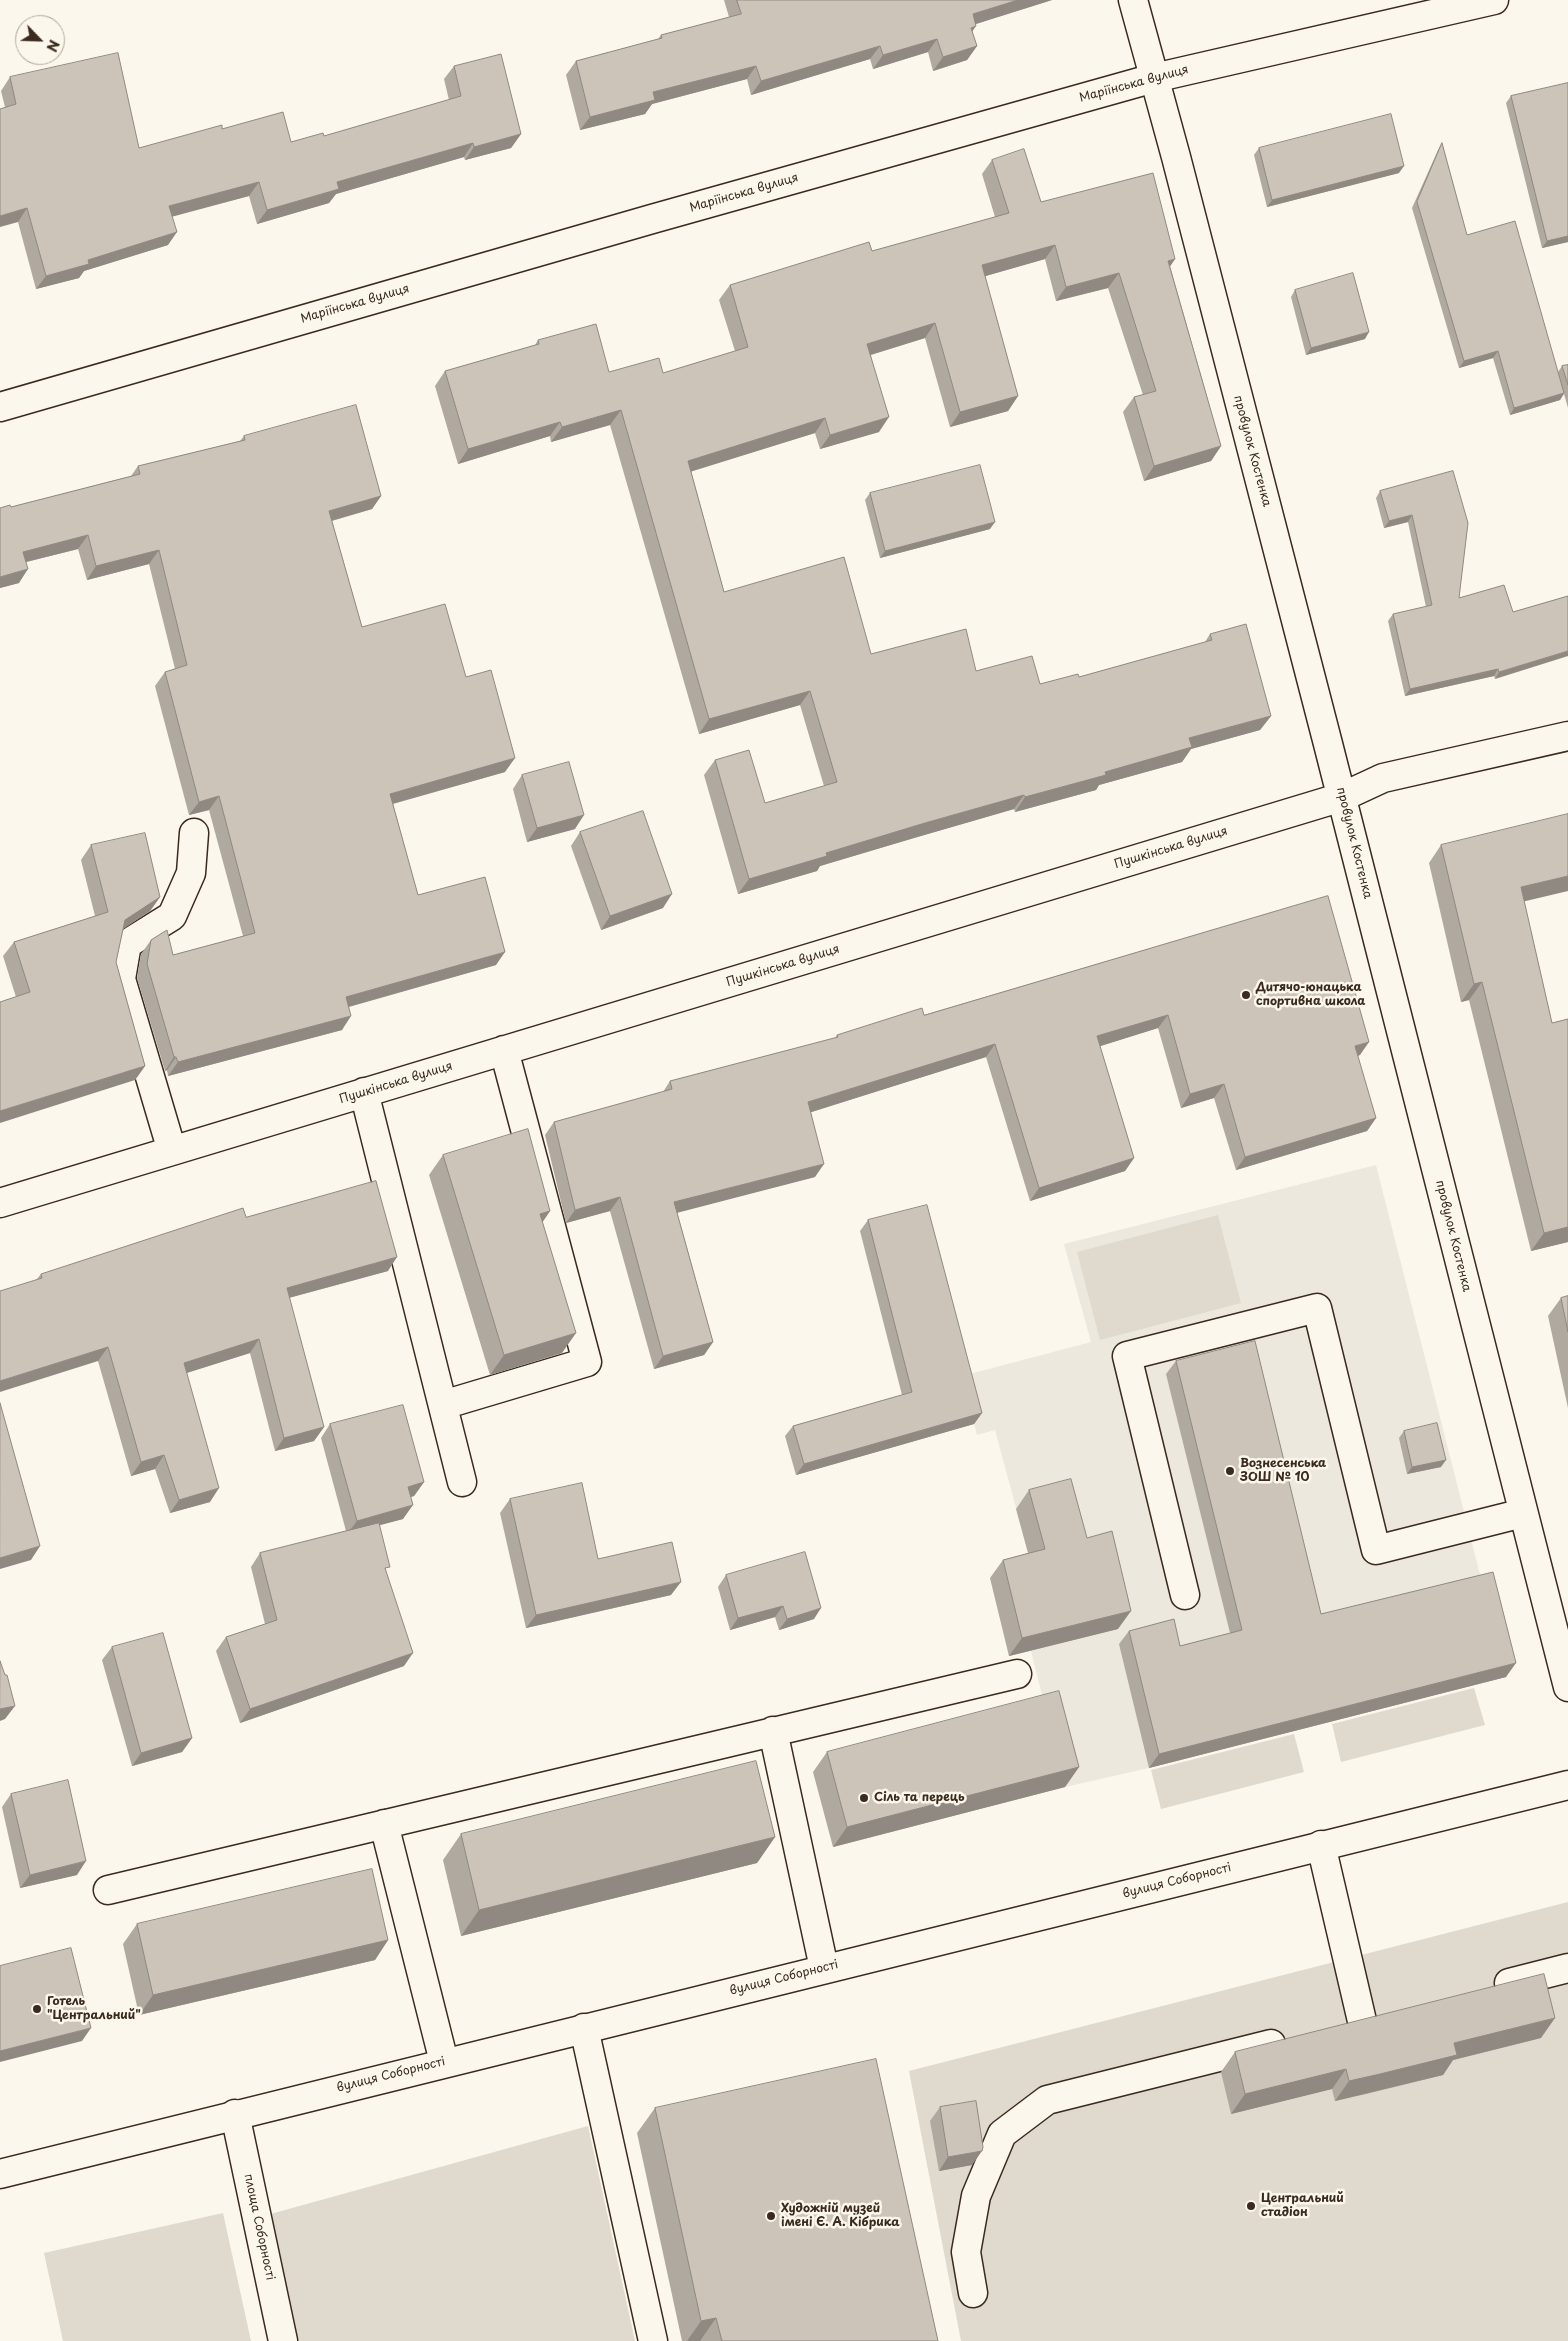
<!DOCTYPE html>
<html>
<head>
<meta charset="utf-8">
<style>
	body { margin:0 }
	#map { position:relative; width:1568px; height:2341px; overflow:hidden; background:#fbf7ec; font-family:"Playpen Sans",sans-serif }
	canvas { display:block }
	.north { position:absolute; left:15px; top:15px; width:50px; height:50px; box-sizing:border-box; background:#fbf7ec; border:1px solid #aea59a; border-radius:50%; rotate:114deg; font-size:14px; font-weight:700; line-height:20px; text-align:center; color:#3b2a1e }
	.north::after { content:''; display:block; margin:auto; width:18px; height:22px; background:#3b2a1e; clip-path:polygon(50% 0,100% 100%,50% 72%,0 100%) }
</style>
</head>
<body>
<div id="map">
<canvas width="1568" height="2341"></canvas>
<div class="north">N</div>
</div>
<script>
const g = document.querySelector('canvas').getContext('2d');
g.lineJoin = 'round';
function fillPath(path, color) { g.fillStyle = color; g.fill(path, 'evenodd'); }
function trace(path, color, width, dash) { g.strokeStyle = color; g.lineWidth = width; g.lineCap = dash ? 'butt' : 'round'; g.setLineDash(dash || []); g.stroke(path); }
function label(font, color, halo, rows, align = 'center') {
  g.font = font + ' "Playpen Sans",sans-serif'; g.lineWidth = 5; g.setLineDash([]); g.textBaseline = 'middle'; g.strokeStyle = halo; g.fillStyle = color; for (const [text, x, y, turn = 0] of rows) {
    g.save(); g.translate(x, y); g.rotate((+turn || 0) * Math.PI / 180); g.textAlign = isNaN(turn) ? turn : align; if (halo) g.strokeText(text, 0, 0); g.fillText(text, 0, 0); g.restore();
  }
}
const built = new Path2D(`
	M 1376,1165 L 1506,1677 L 1149,1768 L 1065,1787 L 1031,1651 L 1009,1656 L 990,1578 L 1032,1567 L 995,1430 L 977,1435 L 962,1376 L 1091,1342 L 1064,1244 Z`);
const green = new Path2D(`
	M 1218,1215 L 1241,1303 L 1100,1340 L 1077,1252 Z
	M 1474,1688 L 1485,1725 L 1341,1762 L 1332,1724 Z
	M 1294,1734 L 1304,1772 L 1161,1809 L 1151,1770 Z
	M 1568,1902 L 1568,2341 L 961,2341 L 909,2071 Z
	M 588,2126 L 635,2341 L 293,2341 L 267,2215 Z
	M 223,2213 L 251,2341 L 63,2341 L 44,2253 Z`);
const minor = new Path2D(`
	M 1133,0 L 1176,157 L 1327,740 L 1568,1687
	M 364,1092 L 462,1482
	M 172,1151 L 121,979 L 127,944 L 172,916 L 191,873 L 194,833
	M 0,1203 L 1342,797 L 1383,778 L 1568,736
	M 443,1405 L 587,1362 L 504,1050
	M 1185,1595 L 1127,1356 L 1317,1308 L 1376,1550 L 1523,1513
	M 773,1731 L 824,1968
	M 384,1824 L 444,2062
	M 1321,1845 L 1362,2021
	M 108,1890 L 1017,1674
	M 1509,1983 L 1568,1968
	M 584,2028 L 653,2341
	M 235,2114 L 283,2341
	M 973,2293 L 966,2252 L 976,2196 L 1002,2134 L 1047,2100 L 1271,2044`);
const major = new Path2D(`
	M 0,407 L 652,219 L 1154,78 L 1494,0
	M 0,2174 L 1568,1785`);
const wall = new Path2D(`
	M 724,0 L 1052,0 L 976,24 L 972,32 L 977,46 L 967,60 L 933,71 L 928,52 L 873,69 L 870,59 L 751,95 L 747,79 L 652,104 L 645,114 L 580,130 L 566,75 L 576,61 L 658,39 L 661,35 L 729,17 Z
	M 454,66 L 521,134 L 511,148 L 465,160 L 464,157 L 336,194 L 329,203 L 257,224 L 249,196 L 172,216 L 168,245 L 84,271 L 79,278 L 36,289 L 18,222 L 5,107 L 1,91 L 10,77 L 139,148 L 222,129 L 291,142 L 324,136 L 449,100 L 444,79 Z
	M 1568,83 L 1568,242 L 1542,248 L 1506,103 L 1511,96 Z
	M 1442,143 L 1467,235 L 1558,372 L 1562,366 L 1568,365 L 1568,408 L 1564,394 L 1560,400 L 1510,415 L 1493,358 L 1459,368 L 1412,208 L 1438,150 Z
	M 1259,148 L 1399,173 L 1267,207 L 1254,155 Z
	M 992,160 L 1041,202 L 1175,259 L 1170,266 L 1221,446 L 1211,461 L 1144,481 L 1123,412 L 1134,397 L 1143,395 L 1108,288 L 1056,301 L 1045,259 L 985,276 L 1018,396 L 1008,411 L 950,427 L 925,338 L 871,355 L 879,432 L 820,449 L 815,433 L 691,471 L 724,592 L 871,654 L 976,671 L 1040,684 L 1079,677 L 1205,642 L 1210,634 L 1271,716 L 1260,730 L 1191,749 L 1182,762 L 1099,785 L 1096,790 L 1015,812 L 1014,809 L 914,838 L 820,866 L 817,871 L 738,894 L 704,775 L 715,760 L 765,803 L 824,786 L 800,705 L 699,734 L 610,425 L 551,442 L 550,436 L 458,464 L 435,386 L 445,371 L 535,345 L 538,340 L 609,372 L 663,373 L 735,351 L 719,300 L 730,285 L 872,251 L 995,217 L 982,174 Z
	M 1295,290 L 1365,339 L 1306,355 L 1291,297 Z
	M 244,436 L 381,496 L 372,509 L 332,521 L 362,627 L 466,677 L 505,772 L 393,804 L 418,895 L 496,965 L 349,1007 L 342,1030 L 168,1076 L 167,1070 L 165,1071 L 137,978 L 141,954 L 151,940 L 173,955 L 243,936 L 209,810 L 189,815 L 155,686 L 165,672 L 175,669 L 149,564 L 87,580 L 78,549 L 26,562 L 19,583 L 0,588 L 0,508 L 11,507 L 131,476 L 138,466 L 240,441 Z
	M 1453,471 L 1459,598 L 1513,612 L 1568,596 L 1495,679 L 1494,676 L 1405,696 L 1388,621 L 1393,614 L 1426,607 L 1408,522 L 1384,528 L 1376,498 L 1380,491 Z
	M 870,493 L 990,529 L 880,558 L 865,500 Z
	M 522,775 L 575,829 L 527,842 L 513,789 Z
	M 580,832 L 663,908 L 601,930 L 571,846 Z
	M 91,845 L 160,897 L 150,911 L 123,929 L 116,962 L 145,1066 L 135,1080 L 16,997 L 3,956 L 14,942 L 95,916 L 81,860 Z
	M 1441,845 L 1524,901 L 1552,1023 L 1568,1019 L 1568,1242 L 1531,1251 L 1469,1000 L 1461,1002 L 1429,863 Z
	M 1328,896 L 1360,1055 L 1357,1056 L 1376,1118 L 1367,1131 L 1236,1170 L 1214,1098 L 1181,1108 L 1158,1028 L 1100,1046 L 1134,1158 L 1125,1171 L 1030,1201 L 986,1057 L 811,1112 L 815,1177 L 677,1212 L 713,1342 L 704,1355 L 654,1369 L 610,1211 L 566,1223 L 545,1135 L 554,1122 L 663,1092 L 670,1081 L 835,1038 L 837,1035 L 924,1015 Z
	M 443,1155 L 550,1211 L 542,1223 L 562,1353 L 490,1375 L 429,1175 Z
	M 246,1217 L 388,1271 L 289,1298 L 324,1427 L 314,1441 L 275,1451 L 250,1353 L 186,1373 L 210,1502 L 170,1513 L 155,1469 L 131,1476 L 98,1361 L 37,1279 L 41,1274 Z
	M 868,1220 L 982,1413 L 974,1424 L 796,1475 L 785,1436 L 793,1426 L 902,1395 L 860,1231 Z
	M 1568,1296 L 1568,1408 L 1548,1316 L 1561,1298 Z
	M 1176,1361 L 1321,1614 L 1506,1677 L 1149,1768 L 1119,1644 L 1129,1631 L 1180,1646 L 1230,1633 L 1166,1374 Z
	M 330,1424 L 424,1482 L 414,1496 L 410,1497 L 403,1519 L 379,1525 L 386,1572 L 404,1666 L 240,1723 L 216,1651 L 226,1637 L 265,1624 L 251,1567 L 260,1553 L 346,1531 L 321,1438 Z
	M 1404,1431 L 1441,1467 L 1407,1474 L 1399,1438 Z
	M 1029,1490 L 1087,1538 L 1118,1629 L 1009,1656 L 990,1578 L 1003,1560 L 1028,1553 L 1016,1509 Z
	M 510,1499 L 598,1559 L 671,1595 L 526,1628 L 500,1513 Z
	M 726,1575 L 814,1619 L 779,1630 L 775,1617 L 730,1630 L 718,1587 Z
	M 112,1647 L 192,1738 L 182,1752 L 132,1766 L 102,1660 Z
	M 827,1752 L 1079,1767 L 1065,1787 L 833,1847 L 813,1772 Z
	M 11,1794 L 77,1875 L 20,1888 L 2,1807 Z
	M 461,1834 L 775,1837 L 757,1863 L 461,1936 L 443,1860 Z
	M 137,1924 L 388,1940 L 375,1960 L 139,2015 L 123,1944 Z
	M 1541,2038 L 1453,2060 L 1443,2075 L 1366,2094 L 1335,2101 L 1332,2089 L 1231,2114 L 1221,2072 L 1235,2052 Z
	M 940,2107 L 972,2165 L 939,2171 L 930,2121 Z
	M 655,2108 L 938,2341 L 682,2341 L 637,2133 Z`);
const shadedWall = new Path2D(`
	M 1018,0 L 1052,0 L 963,28 L 973,14 Z
	M 976,26 L 967,39 L 971,28 Z
	M 937,39 L 928,52 L 873,69 L 883,55 Z
	M 880,46 L 870,59 L 751,95 L 761,81 Z
	M 977,46 L 967,60 L 933,71 L 943,57 Z
	M 756,66 L 747,79 L 652,104 L 645,114 L 580,130 L 590,117 L 653,92 Z
	M 521,134 L 511,148 L 465,160 L 474,147 Z
	M 473,143 L 464,157 L 336,194 L 329,203 L 257,224 L 267,210 L 337,182 Z
	M 1404,166 L 1399,173 L 1267,207 L 1272,200 Z
	M 259,182 L 249,196 L 160,220 L 169,206 Z
	M 27,208 L 18,222 L 0,227 L 0,216 Z
	M 177,232 L 168,245 L 84,271 L 79,278 L 36,289 L 46,276 L 88,260 Z
	M 1568,236 L 1568,242 L 1542,248 L 1547,241 Z
	M 1055,245 L 1045,259 L 972,280 L 982,265 Z
	M 1175,259 L 1165,274 L 1168,261 Z
	M 1119,273 L 1108,288 L 1056,301 L 1066,287 Z
	M 935,323 L 925,338 L 857,359 L 867,344 Z
	M 1369,332 L 1365,339 L 1306,355 L 1311,348 Z
	M 1498,351 L 1493,358 L 1459,368 L 1464,361 Z
	M 1564,393 L 1560,400 L 1510,415 L 1514,408 Z
	M 1018,396 L 1008,411 L 950,427 L 960,412 Z
	M 621,410 L 610,425 L 551,442 L 562,427 Z
	M 889,417 L 879,432 L 820,449 L 830,435 Z
	M 825,418 L 815,433 L 677,476 L 688,461 Z
	M 560,422 L 550,436 L 458,464 L 468,449 Z
	M 1221,446 L 1211,461 L 1144,481 L 1154,466 Z
	M 381,496 L 372,509 L 320,524 L 329,511 Z
	M 1412,515 L 1408,522 L 1384,528 L 1389,521 Z
	M 995,522 L 990,529 L 880,558 L 885,551 Z
	M 88,535 L 78,549 L 14,565 L 23,552 Z
	M 159,550 L 149,564 L 87,580 L 96,566 Z
	M 28,569 L 19,583 L 0,588 L 0,577 Z
	M 1568,651 L 1568,656 L 1495,679 L 1499,672 Z
	M 1498,669 L 1494,676 L 1405,696 L 1410,689 Z
	M 810,691 L 800,705 L 699,734 L 709,719 Z
	M 1271,716 L 1260,730 L 1191,749 L 1182,762 L 1099,785 L 1096,790 L 1015,812 L 1025,797 L 1105,772 L 1189,738 Z
	M 515,758 L 505,772 L 381,807 L 390,794 Z
	M 1024,795 L 1014,809 L 914,838 L 820,866 L 817,871 L 738,894 L 749,879 L 826,853 L 925,823 Z
	M 219,796 L 209,810 L 189,815 L 199,802 Z
	M 584,815 L 575,829 L 527,842 L 537,828 Z
	M 1568,876 L 1568,891 L 1509,905 L 1521,887 Z
	M 672,894 L 663,908 L 601,930 L 610,916 Z
	M 160,897 L 150,911 L 114,935 L 125,920 Z
	M 505,952 L 496,965 L 337,1010 L 346,997 Z
	M 1482,982 L 1469,1000 L 1461,1002 L 1474,984 Z
	M 1168,1015 L 1158,1028 L 1088,1050 L 1097,1036 Z
	M 351,1016 L 342,1030 L 168,1076 L 178,1062 Z
	M 1369,1042 L 1360,1055 L 1345,1060 L 1355,1046 Z
	M 995,1044 L 986,1057 L 799,1116 L 808,1102 Z
	M 174,1057 L 176,1057 L 167,1070 L 165,1071 Z
	M 145,1066 L 135,1080 L 0,1123 L 0,1111 Z
	M 1224,1084 L 1214,1098 L 1181,1108 L 1190,1094 Z
	M 1376,1118 L 1367,1131 L 1236,1170 L 1245,1157 Z
	M 1134,1158 L 1125,1171 L 1030,1201 L 1039,1188 Z
	M 824,1164 L 815,1177 L 665,1216 L 674,1202 Z
	M 620,1197 L 610,1211 L 566,1223 L 575,1210 Z
	M 550,1211 L 536,1231 L 540,1214 Z
	M 1568,1227 L 1568,1242 L 1531,1251 L 1544,1233 Z
	M 397,1257 L 388,1271 L 277,1301 L 287,1288 Z
	M 576,1333 L 562,1353 L 490,1375 L 504,1355 Z
	M 259,1339 L 250,1353 L 174,1377 L 184,1363 Z
	M 713,1342 L 704,1355 L 654,1369 L 663,1356 Z
	M 108,1347 L 98,1361 L 0,1392 L 0,1381 Z
	M 982,1413 L 974,1424 L 796,1475 L 804,1464 Z
	M 324,1427 L 314,1441 L 275,1451 L 284,1438 Z
	M 164,1455 L 155,1469 L 131,1476 L 141,1462 Z
	M 1446,1460 L 1441,1467 L 1407,1474 L 1412,1467 Z
	M 424,1482 L 414,1496 L 398,1501 L 408,1487 Z
	M 219,1488 L 210,1502 L 170,1513 L 179,1500 Z
	M 413,1505 L 403,1519 L 347,1534 L 357,1521 Z
	M 40,1546 L 31,1560 L 0,1569 L 0,1558 Z
	M 681,1582 L 671,1595 L 526,1628 L 536,1615 Z
	M 783,1606 L 775,1617 L 730,1630 L 738,1618 Z
	M 821,1608 L 814,1619 L 779,1630 L 787,1619 Z
	M 1131,1611 L 1118,1629 L 1009,1656 L 1022,1638 Z
	M 413,1653 L 404,1666 L 240,1723 L 250,1709 Z
	M 1516,1663 L 1506,1677 L 1149,1768 L 1159,1754 Z
	M 15,1706 L 5,1719 L 0,1721 L 0,1709 Z
	M 192,1738 L 182,1752 L 132,1766 L 141,1753 Z
	M 1079,1767 L 1065,1787 L 833,1847 L 847,1827 Z
	M 775,1837 L 757,1863 L 461,1936 L 479,1910 Z
	M 86,1861 L 77,1875 L 20,1888 L 30,1875 Z
	M 388,1940 L 375,1960 L 139,2015 L 153,1995 Z
	M 1555,2018 L 1541,2038 L 1453,2060 L 1443,2075 L 1335,2101 L 1349,2081 L 1454,2043 Z
	M 91,2028 L 82,2041 L 0,2062 L 0,2051 Z
	M 1346,2069 L 1332,2089 L 1231,2114 L 1245,2094 Z
	M 982,2151 L 972,2165 L 939,2171 L 948,2157 Z
	M 716,2318 L 700,2341 L 687,2341 L 701,2321 Z`);
const building = new Path2D(`
	M 737,0 L 1018,0 L 973,14 L 976,26 L 971,28 L 977,46 L 943,57 L 937,39 L 883,55 L 880,46 L 761,81 L 756,66 L 653,92 L 655,100 L 590,117 L 576,61 L 662,38 L 661,35 L 741,14 Z
	M 118,53 L 139,148 L 222,125 L 222,129 L 283,112 L 291,142 L 323,133 L 324,136 L 461,96 L 454,66 L 501,54 L 521,134 L 474,147 L 473,143 L 337,182 L 339,189 L 267,210 L 259,182 L 169,206 L 177,232 L 88,260 L 89,264 L 46,276 L 27,208 L 0,216 L 0,109 L 16,104 L 10,77 Z
	M 1568,83 L 1568,236 L 1547,241 L 1511,96 Z
	M 1391,114 L 1404,166 L 1272,200 L 1259,148 Z
	M 1442,143 L 1467,235 L 1515,221 L 1564,393 L 1514,408 L 1498,351 L 1464,361 L 1417,202 Z
	M 1024,149 L 1041,202 L 1153,173 L 1175,259 L 1168,261 L 1221,446 L 1154,466 L 1134,397 L 1156,391 L 1119,273 L 1066,287 L 1055,245 L 982,265 L 1018,396 L 960,412 L 935,323 L 867,344 L 889,417 L 830,435 L 825,418 L 688,461 L 724,592 L 844,557 L 871,654 L 966,629 L 976,671 L 1032,656 L 1040,684 L 1078,674 L 1079,677 L 1212,640 L 1210,634 L 1246,624 L 1271,716 L 1189,738 L 1192,747 L 1105,772 L 1106,775 L 1025,797 L 1024,795 L 925,823 L 826,853 L 827,856 L 749,879 L 715,760 L 749,750 L 765,803 L 837,782 L 810,691 L 709,719 L 621,410 L 562,427 L 560,422 L 468,449 L 445,371 L 539,344 L 538,340 L 596,324 L 609,372 L 659,358 L 663,373 L 748,347 L 730,285 L 869,242 L 872,251 L 1009,213 L 992,160 Z
	M 1353,273 L 1369,332 L 1311,348 L 1295,290 Z
	M 1568,365 L 1568,385 L 1562,366 Z
	M 356,405 L 381,496 L 329,511 L 362,627 L 445,604 L 466,677 L 491,670 L 515,758 L 390,794 L 418,895 L 485,877 L 505,952 L 346,997 L 351,1016 L 178,1062 L 176,1057 L 174,1057 L 147,964 L 151,940 L 167,930 L 173,955 L 255,933 L 219,796 L 199,802 L 165,672 L 187,665 L 159,550 L 96,566 L 88,535 L 23,552 L 28,569 L 0,577 L 0,508 L 10,505 L 11,507 L 140,474 L 138,466 L 245,440 L 244,436 Z
	M 980,465 L 995,522 L 885,551 L 870,493 Z
	M 1453,471 L 1468,523 L 1459,598 L 1504,585 L 1513,612 L 1568,596 L 1568,651 L 1499,672 L 1498,669 L 1410,689 L 1393,614 L 1432,605 L 1412,515 L 1389,521 L 1380,491 Z
	M 569,762 L 584,815 L 537,828 L 522,775 Z
	M 643,811 L 672,894 L 610,916 L 580,832 Z
	M 1568,814 L 1568,876 L 1521,887 L 1552,1023 L 1568,1019 L 1568,1227 L 1544,1233 L 1482,982 L 1474,984 L 1441,845 Z
	M 145,833 L 160,897 L 125,920 L 116,962 L 145,1066 L 0,1111 L 0,1002 L 30,992 L 14,942 L 108,912 L 91,845 Z
	M 1328,896 L 1369,1042 L 1355,1046 L 1376,1118 L 1245,1157 L 1224,1084 L 1190,1094 L 1168,1015 L 1097,1036 L 1134,1158 L 1039,1188 L 995,1044 L 808,1102 L 824,1164 L 674,1202 L 713,1342 L 663,1356 L 620,1197 L 575,1210 L 554,1122 L 672,1089 L 670,1081 L 838,1037 L 837,1035 L 922,1008 L 924,1015 Z
	M 528,1129 L 550,1211 L 540,1214 L 576,1333 L 504,1355 L 443,1155 Z
	M 376,1181 L 397,1257 L 287,1288 L 324,1427 L 284,1438 L 259,1339 L 184,1363 L 219,1488 L 179,1500 L 164,1455 L 141,1462 L 108,1347 L 0,1381 L 0,1291 L 42,1278 L 41,1274 L 243,1208 L 246,1217 Z
	M 927,1205 L 982,1413 L 804,1464 L 793,1426 L 912,1392 L 868,1220 Z
	M 1568,1296 L 1568,1332 L 1561,1298 Z
	M 1255,1341 L 1321,1614 L 1493,1572 L 1516,1663 L 1159,1754 L 1129,1631 L 1174,1619 L 1180,1646 L 1242,1630 L 1176,1361 Z
	M 0,1403 L 40,1546 L 0,1558 Z
	M 403,1405 L 424,1482 L 408,1487 L 413,1505 L 357,1521 L 330,1424 Z
	M 1437,1423 L 1446,1460 L 1412,1467 L 1404,1431 Z
	M 1071,1479 L 1087,1538 L 1112,1531 L 1131,1611 L 1022,1638 L 1003,1560 L 1045,1549 L 1029,1490 Z
	M 582,1483 L 598,1559 L 672,1542 L 681,1582 L 536,1615 L 510,1499 Z
	M 379,1523 L 390,1567 L 385,1568 L 413,1653 L 250,1709 L 226,1637 L 277,1620 L 260,1553 Z
	M 805,1552 L 821,1608 L 787,1619 L 783,1606 L 738,1618 L 726,1575 Z
	M 163,1633 L 192,1738 L 141,1753 L 112,1647 Z
	M 0,1661 L 5,1675 L 7,1675 L 15,1706 L 0,1709 Z
	M 1059,1691 L 1079,1767 L 847,1827 L 827,1752 Z
	M 756,1761 L 775,1837 L 479,1910 L 461,1834 Z
	M 68,1780 L 86,1861 L 30,1875 L 11,1794 Z
	M 372,1869 L 388,1940 L 153,1995 L 137,1924 Z
	M 71,1948 L 91,2028 L 0,2051 L 0,1966 Z
	M 1544,1974 L 1555,2018 L 1454,2043 L 1457,2055 L 1380,2074 L 1349,2081 L 1346,2069 L 1245,2094 L 1235,2052 Z
	M 876,2059 L 938,2341 L 722,2341 L 716,2318 L 701,2321 L 655,2108 Z
	M 976,2101 L 983,2147 L 982,2151 L 948,2157 L 940,2107 Z`);
const markers = [
	[1246,995,5,"#3b2a1e"],
	[1230,1471,5,"#3b2a1e"],
	[864,1798,5,"#3b2a1e"],
	[37,2009,5,"#3b2a1e"],
	[1251,2206,5,"#3b2a1e"],
	[771,2216,5,"#3b2a1e"]
];
const streetNames = [
	["Маріїнська вулиця",1134,84,-15],
	["Маріїнська вулиця",744,193,-16],
	["Маріїнська вулиця",355,304,-16],
	["провулок Костенка",1252,451,75],
	["провулок Костенка",1354,843,76],
	["Пушкінська вулиця",1171,848,-17],
	["Пушкінська вулиця",783,966,-17],
	["Пушкінська вулиця",396,1083,-17],
	["провулок Костенка",1453,1236,76],
	["вулиця Соборності",1177,1881,-14],
	["вулиця Соборності",784,1978,-14],
	["вулиця Соборності",391,2075,-14],
	["площа Соборності",259,2227,78]
];
const poiNames = [
	["Дитячо-юнацька",1256,988],
	["спортивна школа",1256,1002],
	["Вознесенська",1240,1464],
	["ЗОШ № 10",1240,1478],
	["Сіль та перець",874,1798],
	["Готель",47,2002],
	["\"Центральний\"",47,2016],
	["Центральний",1261,2199],
	["стадіон",1261,2213],
	["Художній музей",781,2209],
	["імені Є. А. Кібрика",781,2223]
];
fillPath(built, '#ede8dd');
fillPath(green, '#dfd9ce');
trace(minor, '#3b2a1e', 31);
trace(major, '#3b2a1e', 31);
trace(minor, '#fbf7ec', 28);
trace(major, '#fbf7ec', 28);
fillPath(wall, '#afa99f');
fillPath(shadedWall, '#8f8982');
fillPath(building, '#ccc4b9');
trace(building, '#8f8982', 1);
for (const [x, y, r, color] of markers) { const dot = new Path2D(); dot.arc(x, y, r, 0, 2 * Math.PI); g.fillStyle = color; g.fill(dot); trace(dot, '#fbf7ec', 2); }
label('12px', '#3b2a1e', '#fbf7ec', streetNames);
label('bold 12px', '#3b2a1e', '#fbf7ec', poiNames, 'left');
</script>
</body>
</html>
